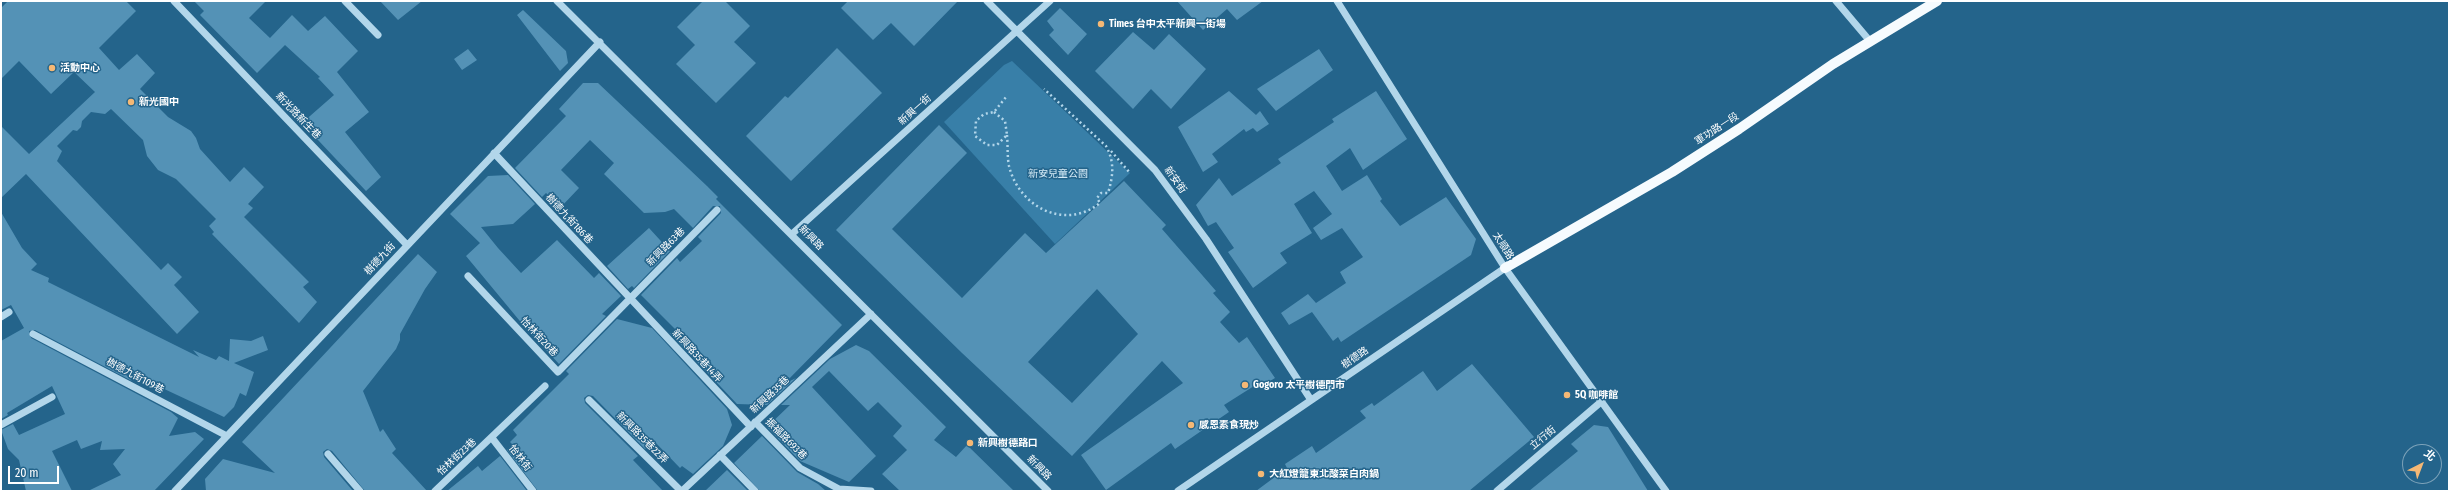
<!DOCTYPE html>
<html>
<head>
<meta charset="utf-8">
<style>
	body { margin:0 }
	#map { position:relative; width:2450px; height:492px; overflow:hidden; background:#24648b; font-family:"Fira Sans Condensed","Noto Sans TC",sans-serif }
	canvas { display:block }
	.frame { position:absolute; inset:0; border:2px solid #fff; pointer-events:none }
	.north { position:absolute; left:2402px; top:444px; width:40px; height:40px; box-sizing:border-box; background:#24648b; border:1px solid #7ca2b9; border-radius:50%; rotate:42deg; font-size:11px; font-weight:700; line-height:16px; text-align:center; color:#fff }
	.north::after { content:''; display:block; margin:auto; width:14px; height:18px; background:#f5b875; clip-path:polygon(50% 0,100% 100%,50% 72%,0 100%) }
	.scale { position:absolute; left:8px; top:466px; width:51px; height:18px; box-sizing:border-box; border:2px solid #fff; border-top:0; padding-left:5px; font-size:12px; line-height:14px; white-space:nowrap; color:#fff; -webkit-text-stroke:3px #24648b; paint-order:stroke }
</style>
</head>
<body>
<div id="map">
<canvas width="2450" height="492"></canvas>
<div class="frame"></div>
<div class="north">北</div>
<div class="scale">20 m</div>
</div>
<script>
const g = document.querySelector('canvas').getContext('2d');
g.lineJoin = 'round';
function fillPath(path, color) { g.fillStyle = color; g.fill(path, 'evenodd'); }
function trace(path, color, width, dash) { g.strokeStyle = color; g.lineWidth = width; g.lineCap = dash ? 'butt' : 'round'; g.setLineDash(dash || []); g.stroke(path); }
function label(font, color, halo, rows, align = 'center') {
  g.font = font + ' "Fira Sans Condensed","Noto Sans TC",sans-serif'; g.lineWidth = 3; g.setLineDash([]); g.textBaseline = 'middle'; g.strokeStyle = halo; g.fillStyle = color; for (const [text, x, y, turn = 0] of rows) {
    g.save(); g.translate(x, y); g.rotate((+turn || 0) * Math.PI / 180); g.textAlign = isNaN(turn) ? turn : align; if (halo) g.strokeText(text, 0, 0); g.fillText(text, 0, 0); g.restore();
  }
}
const green = new Path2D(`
	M 1012,61 L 1130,173 L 1055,244 L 944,122 L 1004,65 Z`);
const building = new Path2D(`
	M 8,1 L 126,1 L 136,11 L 99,48 L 119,70 L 137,54 L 155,73 L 140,89 L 168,117 L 191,131 L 196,138 L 200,149 L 230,182 L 244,167 L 264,187 L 248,204 L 253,208 L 244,217 L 309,282 L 303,287 L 317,302 L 299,323 L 212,234 L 214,232 L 209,226 L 216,219 L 176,179 L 158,170 L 147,156 L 143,140 L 111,109 L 105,114 L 91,112 L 82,121 L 81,127 L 77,131 L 73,130 L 57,146 L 62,151 L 57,161 L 161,270 L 168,263 L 182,277 L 174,285 L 199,312 L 177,334 L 26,174 L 1,198 L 1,126 L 29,154 L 95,92 L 74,72 L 51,94 L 19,61 L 1,79 L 1,8 Z
	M 194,1 L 266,1 L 249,18 L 270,38 L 292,15 L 308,31 L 325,16 L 358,51 L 337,72 L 369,112 L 345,132 L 381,177 L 366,191 L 302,123 L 334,95 L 318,78 L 320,77 L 285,45 L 257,73 L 200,15 L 204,11 Z
	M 380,1 L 422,1 L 398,20 Z
	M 703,1 L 725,1 L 750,26 L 734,42 L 756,63 L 716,103 L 676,64 L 695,45 L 677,27 Z
	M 848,1 L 958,1 L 914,46 L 891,23 L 873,40 L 841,8 Z
	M 1177,1 L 1263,1 L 1237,20 L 1227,9 L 1203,30 Z
	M 1060,8 L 1087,34 L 1068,55 L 1049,35 L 1054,30 L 1047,21 Z
	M 523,10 L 566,51 L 568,63 L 560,71 L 517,15 Z
	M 1133,32 L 1154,50 L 1169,34 L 1206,69 L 1171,109 L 1151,89 L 1133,109 L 1095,71 Z
	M 837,48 L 882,93 L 791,181 L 746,136 L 785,96 L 788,98 Z
	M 468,49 L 477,60 L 462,70 L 454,59 Z
	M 1319,49 L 1333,70 L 1276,111 L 1257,89 Z
	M 583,83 L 598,83 L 707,186 L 718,197 L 716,199 L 842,325 L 784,384 L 796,378 L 767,405 L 737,404 L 670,333 L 683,337 L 641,295 L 677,258 L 680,262 L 702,241 L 698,237 L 721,213 L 720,206 L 713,206 L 693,228 L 674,209 L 665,212 L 644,213 L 604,174 L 614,163 L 590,140 L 561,170 L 579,188 L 561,207 L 546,193 L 542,197 L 515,168 L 566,116 L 559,109 Z
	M 1229,91 L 1256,115 L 1260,111 L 1269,124 L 1257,132 L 1253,128 L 1246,132 L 1244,129 L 1212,154 L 1218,162 L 1203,172 L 1178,127 Z
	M 1376,91 L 1407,139 L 1363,170 L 1350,148 L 1326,166 L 1342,191 L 1367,175 L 1382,199 L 1380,201 L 1400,226 L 1446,197 L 1476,239 L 1471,255 L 1341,342 L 1338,337 L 1333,341 L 1312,312 L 1289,325 L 1281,313 L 1308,294 L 1316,303 L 1346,283 L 1340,272 L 1363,257 L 1342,228 L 1321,240 L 1313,228 L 1332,214 L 1314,191 L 1294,204 L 1312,233 L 1280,253 L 1287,263 L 1253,288 L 1228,252 L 1234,248 L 1216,222 L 1208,226 L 1196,205 L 1219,178 L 1232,196 L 1281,163 L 1278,159 L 1334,122 L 1332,119 Z
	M 939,125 L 967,153 L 892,229 L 962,298 L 1025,233 L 1046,253 L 1124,181 L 1166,225 L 1162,229 L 1216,291 L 1213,293 L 1230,312 L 1220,322 L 1239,343 L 1247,337 L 1275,378 L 1257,389 L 1254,386 L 1224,405 L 1229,412 L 1175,449 L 1171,443 L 1106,490 L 1081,455 L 1183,383 L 1162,361 L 1072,456 L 962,353 L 836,230 ZM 1097,289 L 1138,334 L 1072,403 L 1028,362 Z
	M 508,175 L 535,204 L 513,224 L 481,227 L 498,248 L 521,273 L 557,240 L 594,278 L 599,273 L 621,296 L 602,314 L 606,316 L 559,364 L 524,326 L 466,256 L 480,243 L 450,214 L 488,176 Z
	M 1,212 L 22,248 L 37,264 L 31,270 L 49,278 L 48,282 L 199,357 L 193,350 L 216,360 L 219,356 L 229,361 L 230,339 L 251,341 L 263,336 L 268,350 L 234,363 L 254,372 L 246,396 L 240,393 L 234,407 L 224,417 L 128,372 L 126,375 L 132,381 L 35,330 L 29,331 L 31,338 L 171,412 L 178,418 L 169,436 L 195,432 L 204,439 L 154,491 L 88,491 L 121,475 L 113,464 L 125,449 L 100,450 L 102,441 L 81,449 L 77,440 L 52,451 L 72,491 L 26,491 L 19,460 L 8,449 L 1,430 L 13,424 L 19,435 L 65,414 L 52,386 L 7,413 L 8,415 L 1,419 L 1,341 L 24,328 L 11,305 L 1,310 Z
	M 649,228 L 670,251 L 634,288 L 632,286 L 628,289 L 607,266 Z
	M 418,254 L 437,272 L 425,289 L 400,334 L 400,340 L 396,349 L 363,391 L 380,432 L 383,429 L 396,449 L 392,453 L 427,491 L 365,491 L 332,451 L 327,449 L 323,452 L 324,457 L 353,491 L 206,491 L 205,479 L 223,459 L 275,473 L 242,442 Z
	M 617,319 L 652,328 L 727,409 L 732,425 L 723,446 L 693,474 L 682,466 L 680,468 L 654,441 L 645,449 L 593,396 L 588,395 L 584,398 L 585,403 L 638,456 L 633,460 L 663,491 L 538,491 L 507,450 L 513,445 L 510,442 L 517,435 L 513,430 L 569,374 L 566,371 Z
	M 856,345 L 869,351 L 946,427 L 934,440 L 956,457 L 967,445 L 1014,491 L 900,491 L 882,474 L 907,450 L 893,436 L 902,426 L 878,402 L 868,411 L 829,371 L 812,387 L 876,456 L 849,482 L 800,461 L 767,427 L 790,405 L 781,405 L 830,359 Z
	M 1472,364 L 1534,437 L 1469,491 L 1256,491 L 1287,468 L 1285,464 L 1312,446 L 1316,453 L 1366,418 L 1360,411 L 1372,403 L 1374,406 L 1423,371 L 1437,391 Z
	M 1594,425 L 1608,427 L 1648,491 L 1529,491 L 1578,451 L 1571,444 Z
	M 762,436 L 797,472 L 818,484 L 826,491 L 760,491 L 734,463 Z
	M 500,456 L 527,491 L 447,491 L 478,466 L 482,471 Z
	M 727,470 L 748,491 L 705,491 Z`);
const path = new Path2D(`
	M 994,112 L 1005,121 L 1007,135 L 997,145 L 987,145 L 975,136 L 976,121 L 984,114 L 994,112 L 1006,97
	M 1007,135 C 1008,145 1007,156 1009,166 C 1019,207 1065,231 1100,203 L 1097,198 L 1101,193 L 1108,193 C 1113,177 1115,162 1106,146 L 1044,89
	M 1111,151 L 1130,173`);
const minor = new Path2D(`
	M 174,1 L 407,245
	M 345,1 L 378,35
	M 557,1 L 1048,491
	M 987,1 L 1155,170 L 1206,239 L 1311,400
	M 1337,1 L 1505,268 L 1666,491
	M 1836,1 L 1869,40
	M 494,153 L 751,427
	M 792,234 L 1050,1
	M 468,276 L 558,372 L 717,210
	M 1,317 L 9,312
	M 33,334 L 227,436
	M 589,400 L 681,491
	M 755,422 L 800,468 L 839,489 L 871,491
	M 1,425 L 52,397
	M 492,438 L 533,491
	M 328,454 L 360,491
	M 720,455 L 755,491
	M 175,491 L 600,42
	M 435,491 L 545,386
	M 682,491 L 871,314
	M 1178,491 L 1505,268
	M 1497,491 L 1602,401`);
const major = new Path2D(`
	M 1505,268 L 1672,172 L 1739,129 L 1833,64 L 1937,1`);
const markers = [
	[1101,24,4,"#f5b875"],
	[52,68,4,"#f5b875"],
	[131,102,4,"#f5b875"],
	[1245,385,4,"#f5b875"],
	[1567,395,4,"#f5b875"],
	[1191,425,4,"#f5b875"],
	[970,443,4,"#f5b875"],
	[1261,474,4,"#f5b875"]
];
const poiNames = [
	["Times 台中太平新興一街場",1109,24],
	["活動中心",60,68],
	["新光國中",139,102],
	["Gogoro 太平樹德門市",1253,385],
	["5Q 咖啡館",1575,395],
	["感恩素食現炒",1199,425],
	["新興樹德路口",978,443],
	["大紅燈籠東北酸菜白肉鍋",1269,474]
];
const streetNames = [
	["新興一街",915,110,-42],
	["新光路新生巷",298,116,46],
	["軍功路一段",1717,129,-33],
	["新安街",1175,180,54],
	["樹德九街186巷",569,219,47],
	["新興路",811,238,45],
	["太順路",1503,246,58],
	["新興路63巷",666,247,-45],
	["樹德九街",380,259,-47],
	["怡林街20巷",539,337,47],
	["新興路35巷14弄",697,356,47],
	["樹德路",1355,358,-34],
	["樹德九街109巷",135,376,28],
	["新興路35巷",770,395,-43],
	["新興路35巷22弄",642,438,45],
	["立行街",1543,438,-40],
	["振福路693巷",786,439,45],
	["怡林街23巷",457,457,-43],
	["怡林街",520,458,52],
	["新興路",1039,468,45]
];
const parkNames = [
	["新安兒童公園",1058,174]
];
fillPath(green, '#387fa8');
fillPath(building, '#5492b6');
trace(path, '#b2d6ea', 2.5, [2, 3]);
trace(minor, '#b2d6ea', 7);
trace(major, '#f6fbfe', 10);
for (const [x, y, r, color] of markers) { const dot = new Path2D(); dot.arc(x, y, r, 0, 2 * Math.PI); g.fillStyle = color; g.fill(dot); trace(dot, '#24648b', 1.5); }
label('bold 10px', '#fff', '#24648b', poiNames, 'left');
label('10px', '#fff', '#24648b', streetNames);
label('10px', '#d6ecf8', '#24648b', parkNames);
</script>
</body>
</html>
